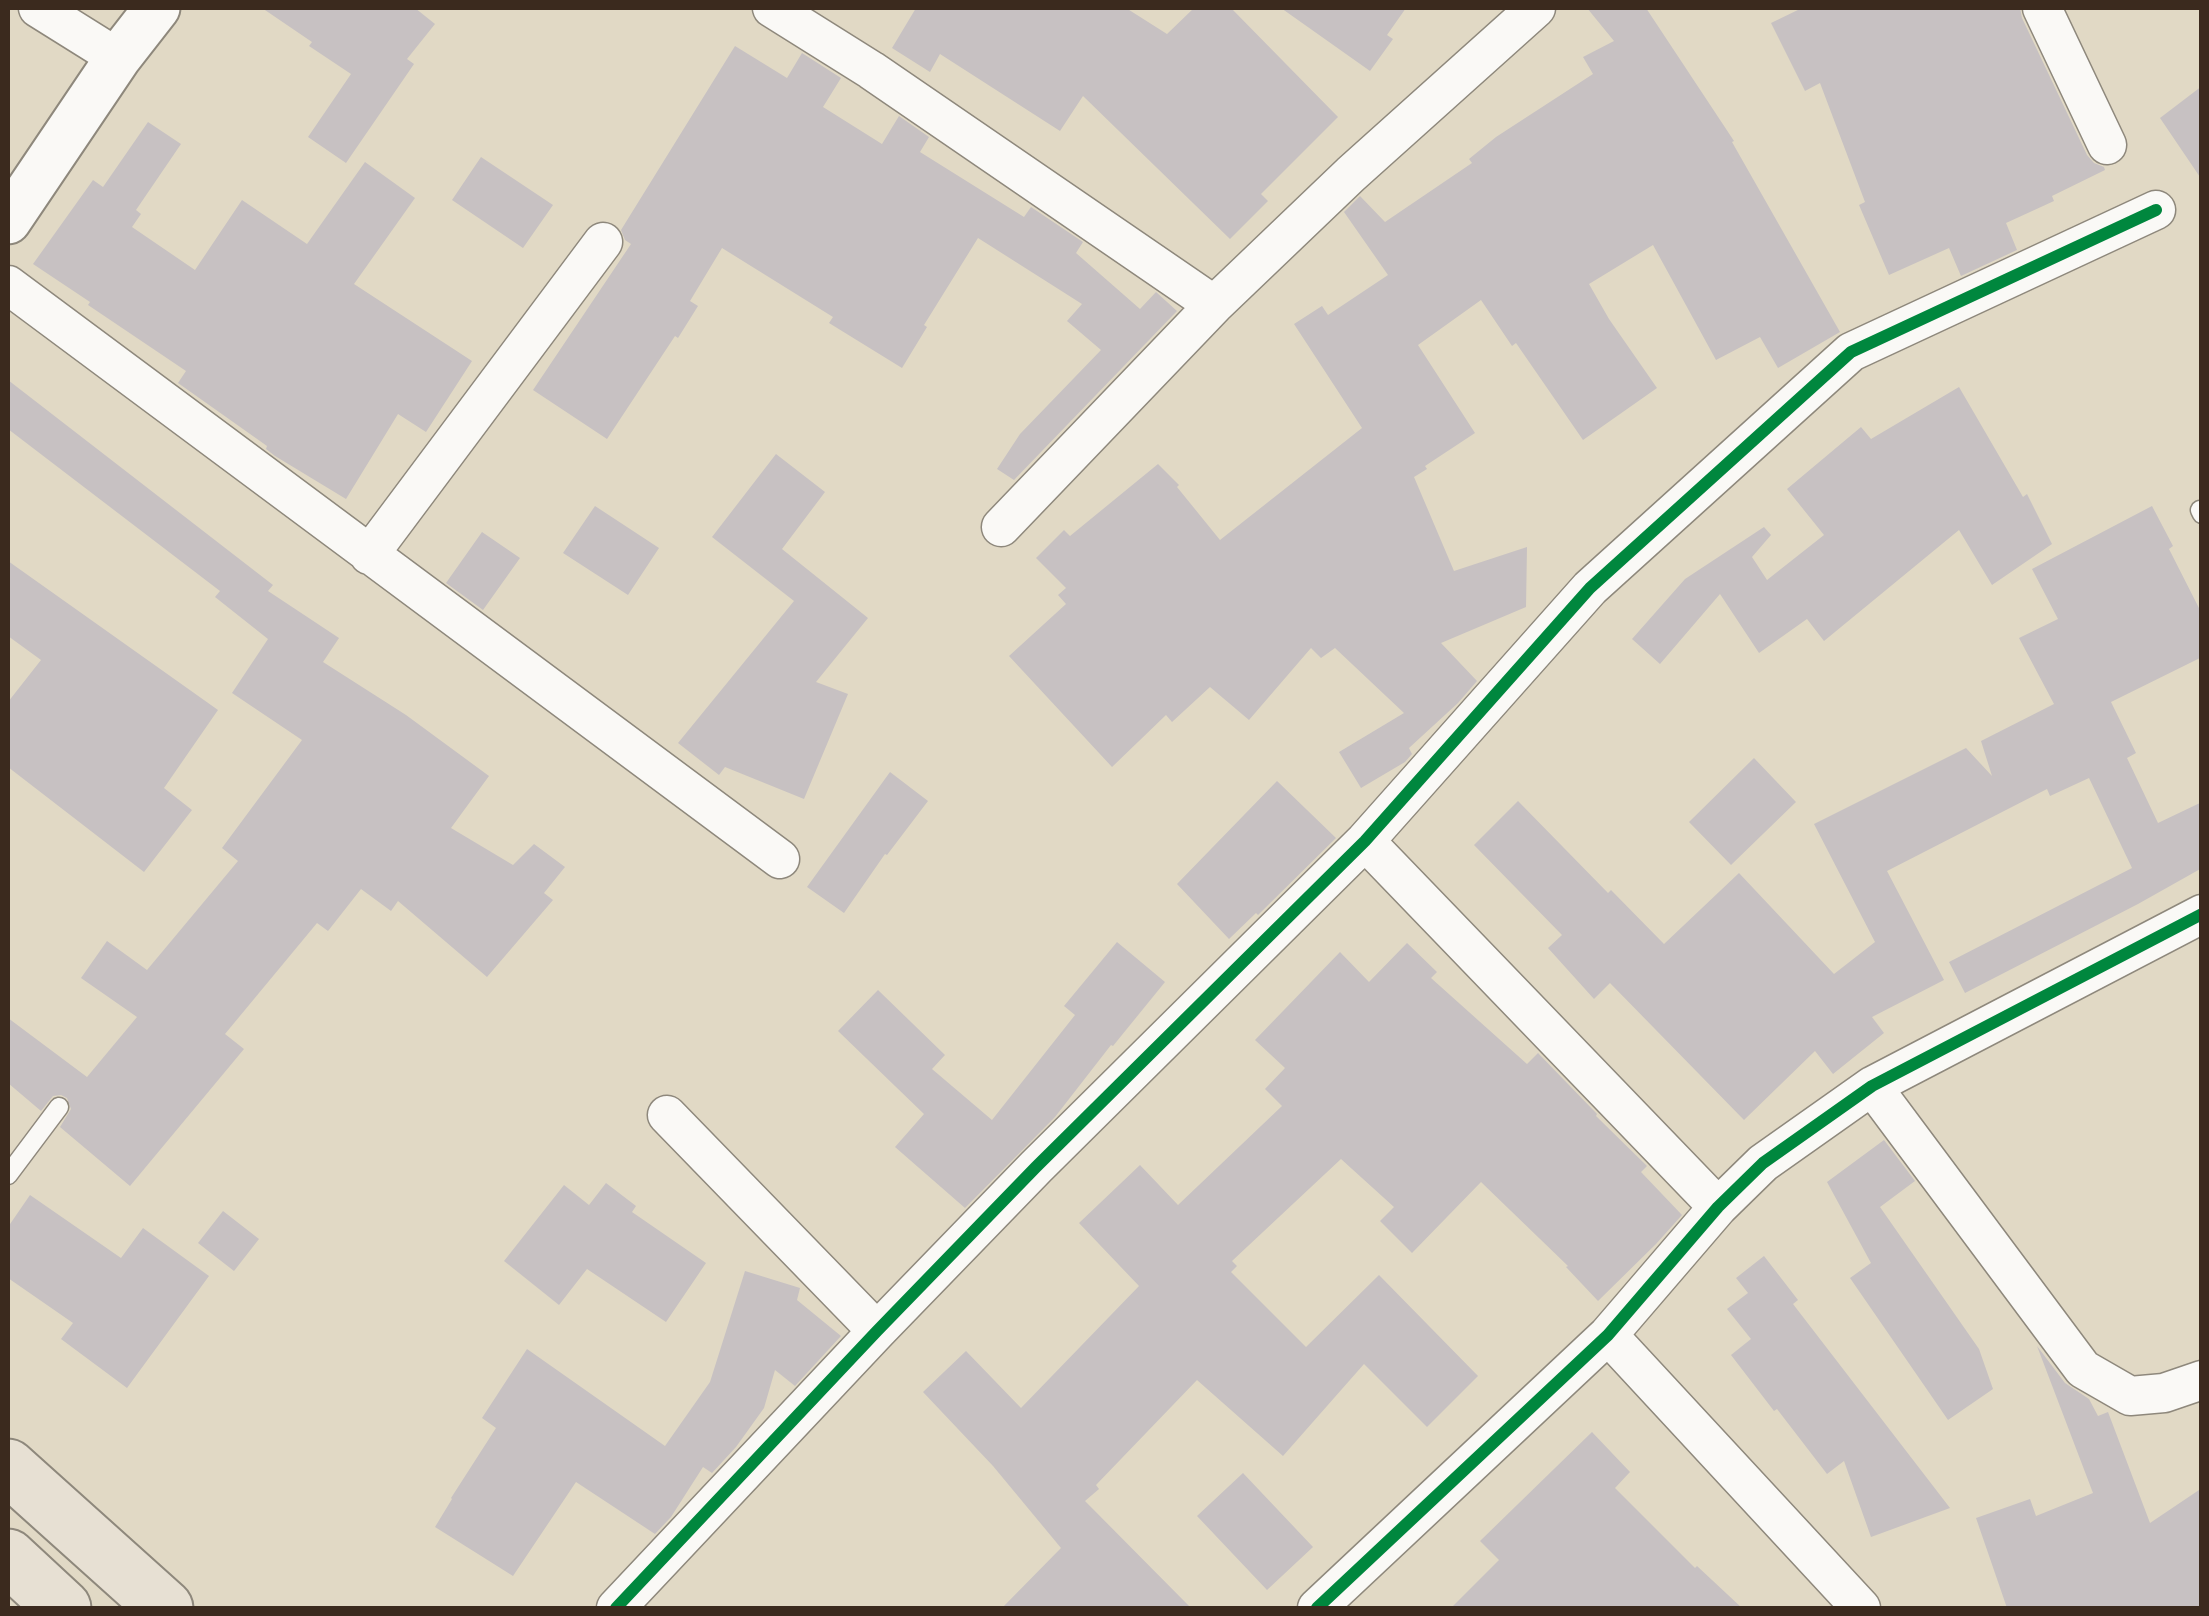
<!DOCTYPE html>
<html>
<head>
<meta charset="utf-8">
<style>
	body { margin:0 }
	#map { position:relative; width:2209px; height:1616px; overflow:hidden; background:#e1d9c5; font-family:Dekko,sans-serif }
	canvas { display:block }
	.frame { position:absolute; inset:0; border:10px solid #3b2a1e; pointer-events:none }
</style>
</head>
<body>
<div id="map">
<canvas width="2209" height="1616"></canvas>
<div class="frame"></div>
</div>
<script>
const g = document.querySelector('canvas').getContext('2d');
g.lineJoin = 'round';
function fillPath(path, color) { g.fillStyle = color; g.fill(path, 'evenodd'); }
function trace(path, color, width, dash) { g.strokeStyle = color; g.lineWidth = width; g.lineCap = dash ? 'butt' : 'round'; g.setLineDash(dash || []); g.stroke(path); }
const building = new Path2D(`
	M 262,8 L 415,8 L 435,24 L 407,59 L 414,64 L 346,163 L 308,137 L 351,74 L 309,46 L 312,42 Z
	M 916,8 L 1126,8 L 1167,34 L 1194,8 L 1231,8 L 1338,117 L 1261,194 L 1268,201 L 1230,239 L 1083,96 L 1060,131 L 940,54 L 930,72 L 892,48 Z
	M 1281,8 L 1406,8 L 1387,35 L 1393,39 L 1370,71 Z
	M 1587,8 L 1646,8 L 1734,141 L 1732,142 L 1840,332 L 1778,368 L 1760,337 L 1716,360 L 1653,245 L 1589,284 L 1609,319 L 1657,388 L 1583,440 L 1516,343 L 1512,346 L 1481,300 L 1418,345 L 1475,433 L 1425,466 L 1427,469 L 1414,477 L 1454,571 L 1527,547 L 1526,607 L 1441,643 L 1477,681 L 1458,703 L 1409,748 L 1412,754 L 1405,762 L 1361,788 L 1339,752 L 1404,713 L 1335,648 L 1321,658 L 1311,648 L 1249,720 L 1210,687 L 1172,722 L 1166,715 L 1112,767 L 1009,656 L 1066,604 L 1058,595 L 1066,588 L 1036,558 L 1064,530 L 1070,536 L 1158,464 L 1179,485 L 1177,487 L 1220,540 L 1362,428 L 1294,324 L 1322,306 L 1328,315 L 1388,275 L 1344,212 L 1360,196 L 1385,222 L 1472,163 L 1469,159 L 1496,137 L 1593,74 L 1583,57 L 1614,41 Z
	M 1802,8 L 2020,8 L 2022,18 L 2087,155 L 2094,163 L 2104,167 L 2105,170 L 2052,196 L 2054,201 L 2006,223 L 2017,250 L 1961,276 L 1949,248 L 1889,275 L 1859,205 L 1865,202 L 1820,83 L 1805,91 L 1771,23 Z
	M 735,46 L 787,78 L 802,53 L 841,78 L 823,107 L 882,144 L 899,116 L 929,137 L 920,152 L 1024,217 L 1031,207 L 1083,242 L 1076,253 L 1140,309 L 1156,292 L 1177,311 L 1014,480 L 997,469 L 1020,434 L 1101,350 L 1067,321 L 1082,304 L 978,238 L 924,325 L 927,327 L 902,368 L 829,323 L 833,317 L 722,248 L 690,301 L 698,306 L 678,338 L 675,336 L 607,439 L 533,390 L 631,244 L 625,240 L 621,230 Z
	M 2202,86 L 2202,180 L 2160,118 Z
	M 148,122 L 181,144 L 136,210 L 141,214 L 132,227 L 195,270 L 242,200 L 307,244 L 365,162 L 415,198 L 354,284 L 472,361 L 426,432 L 398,414 L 346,499 L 275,456 L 266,449 L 267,446 L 178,383 L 186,371 L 88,305 L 90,302 L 33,264 L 93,180 L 103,187 Z
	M 481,157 L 553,205 L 523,248 L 452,200 Z
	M 8,380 L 273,585 L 268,591 L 339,638 L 323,662 L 406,715 L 489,776 L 451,828 L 513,865 L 534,844 L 565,867 L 544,893 L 553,900 L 487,977 L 398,901 L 391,911 L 361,889 L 328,931 L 317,923 L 225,1034 L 244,1049 L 130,1186 L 60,1127 L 71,1109 L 67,1098 L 61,1095 L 53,1096 L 41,1111 L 8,1083 L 8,1018 L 87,1077 L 137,1017 L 81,978 L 107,941 L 147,970 L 238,861 L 222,848 L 302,740 L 232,693 L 268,639 L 215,597 L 220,591 L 8,429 Z
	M 1959,387 L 2023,497 L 2027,494 L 2052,544 L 1992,585 L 1959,530 L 1824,641 L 1807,619 L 1759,653 L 1720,594 L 1660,664 L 1632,639 L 1685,579 L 1764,527 L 1771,535 L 1752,557 L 1767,580 L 1824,535 L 1787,489 L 1861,427 L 1871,439 Z
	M 776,454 L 825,492 L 782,549 L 868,618 L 816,682 L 848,694 L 804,799 L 725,767 L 719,775 L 678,743 L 794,601 L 712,537 Z
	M 595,506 L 659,548 L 628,595 L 563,553 Z
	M 2152,506 L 2173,546 L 2169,549 L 2202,614 L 2202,657 L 2111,702 L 2136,753 L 2127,758 L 2158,823 L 2202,802 L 2202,868 L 2138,904 L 1965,993 L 1949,962 L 2132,868 L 2089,778 L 2050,796 L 2047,789 L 1887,871 L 1944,980 L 1872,1017 L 1884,1033 L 1833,1074 L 1815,1051 L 1744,1120 L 1610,983 L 1594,999 L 1548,948 L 1562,935 L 1474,845 L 1518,801 L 1608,893 L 1611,890 L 1664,944 L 1739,873 L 1834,974 L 1875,942 L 1814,824 L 1966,748 L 1992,776 L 1981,741 L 2054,704 L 2019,638 L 2058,619 L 2032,569 Z
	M 482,532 L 520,558 L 483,610 L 446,583 Z
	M 8,561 L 218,710 L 164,788 L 192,810 L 144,872 L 8,767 L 8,702 L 41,660 L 8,636 Z
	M 1754,758 L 1796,802 L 1731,865 L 1689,822 Z
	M 890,772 L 928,801 L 887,855 L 885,854 L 844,913 L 807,887 Z
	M 1277,781 L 1336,838 L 1258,915 L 1256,913 L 1229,939 L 1177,884 Z
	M 1117,942 L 1165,982 L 1113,1046 L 1111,1045 L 1055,1117 L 965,1208 L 895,1147 L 924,1114 L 838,1031 L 878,990 L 945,1055 L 932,1069 L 992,1120 L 1075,1015 L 1064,1006 Z
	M 1407,943 L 1437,972 L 1431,978 L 1527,1064 L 1538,1053 L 1597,1114 L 1596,1116 L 1647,1166 L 1641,1172 L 1682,1215 L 1656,1244 L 1598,1301 L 1566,1267 L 1568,1266 L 1481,1182 L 1412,1253 L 1380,1221 L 1394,1207 L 1341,1159 L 1232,1261 L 1237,1266 L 1231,1272 L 1306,1347 L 1379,1275 L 1478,1376 L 1427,1427 L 1364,1364 L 1283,1456 L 1197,1380 L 1096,1485 L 1099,1489 L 1085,1501 L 1191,1608 L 1002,1608 L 1061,1548 L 993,1466 L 923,1392 L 966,1351 L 1021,1408 L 1139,1286 L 1079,1223 L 1140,1165 L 1178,1205 L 1282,1106 L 1265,1089 L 1285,1068 L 1255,1040 L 1340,952 L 1369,982 Z
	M 1884,1140 L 1915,1181 L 1880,1207 L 1979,1349 L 1993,1389 L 1948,1420 L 1850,1278 L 1871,1263 L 1827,1182 Z
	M 606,1183 L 636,1206 L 632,1212 L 706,1263 L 666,1322 L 587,1269 L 559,1305 L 504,1261 L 564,1185 L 589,1205 Z
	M 30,1195 L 121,1258 L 143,1228 L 209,1276 L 127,1388 L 61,1339 L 73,1323 L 8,1278 L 8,1227 Z
	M 223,1211 L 259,1239 L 234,1271 L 198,1243 Z
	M 1764,1256 L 1798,1300 L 1793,1304 L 1950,1508 L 1871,1537 L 1844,1461 L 1827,1474 L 1777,1409 L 1774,1411 L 1731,1355 L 1751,1339 L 1727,1309 L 1748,1293 L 1736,1278 Z
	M 745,1271 L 800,1288 L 797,1300 L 841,1336 L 795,1386 L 775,1370 L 764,1408 L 736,1447 L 712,1473 L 703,1467 L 671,1517 L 655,1534 L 576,1482 L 513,1576 L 435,1527 L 452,1499 L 451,1498 L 496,1428 L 482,1418 L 527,1349 L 665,1446 L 710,1382 Z
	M 2037,1346 L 2065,1383 L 2089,1399 L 2098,1416 L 2108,1412 L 2150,1523 L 2202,1488 L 2202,1608 L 2007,1608 L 1976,1518 L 2030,1499 L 2036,1516 L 2093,1493 Z
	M 1592,1432 L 1630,1472 L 1615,1488 L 1695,1568 L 1697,1566 L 1742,1608 L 1451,1608 L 1499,1560 L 1480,1541 Z
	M 1243,1473 L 1313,1547 L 1267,1590 L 1197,1516 Z`);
const service = new Path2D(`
	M 2200,510 L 2202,514
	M 8,1175 L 59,1107`);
const minor = new Path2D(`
	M 38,8 L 118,58
	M 772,8 L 871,70 L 1214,305
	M 2042,8 L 2107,145
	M 8,285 L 780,859
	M 1001,527 L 1214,305 L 1351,174 L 1536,8
	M 369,555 L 603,242
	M 1365,841 L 1718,1207
	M 1872,1086 L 2083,1369 L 2130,1396 L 2164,1393 L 2202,1380
	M 667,1115 L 877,1331
	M 1608,1335 L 1861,1608
	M 616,1608 L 877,1331 L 1036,1167 L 1365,841 L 1590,588 L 1851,352 L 2156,210
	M 1317,1608 L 1608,1335 L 1718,1207 L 1763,1163 L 1872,1086 L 2202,914`);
const tertiary = new Path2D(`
	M 8,221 L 118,58 L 157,8`);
const primary = new Path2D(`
	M 8,1467 L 165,1608
	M 8,1557 L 63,1608`);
const cycleway = new Path2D(`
	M 616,1608 L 877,1331 L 1036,1167 L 1365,841 L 1590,588 L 1851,352 L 2156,210
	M 1317,1608 L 1608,1335 L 1718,1207 L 1763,1163 L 1872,1086 L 2202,914`);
fillPath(building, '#c7c1c2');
trace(service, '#8e887c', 21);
trace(minor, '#8e887c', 41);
trace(tertiary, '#8e887c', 49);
trace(primary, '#8e887c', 59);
trace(service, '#faf9f6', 18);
trace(minor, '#faf9f6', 38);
trace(tertiary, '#faf9f6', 45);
trace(primary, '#e7e0d3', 55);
trace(cycleway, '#00873e', 12);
</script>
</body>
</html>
